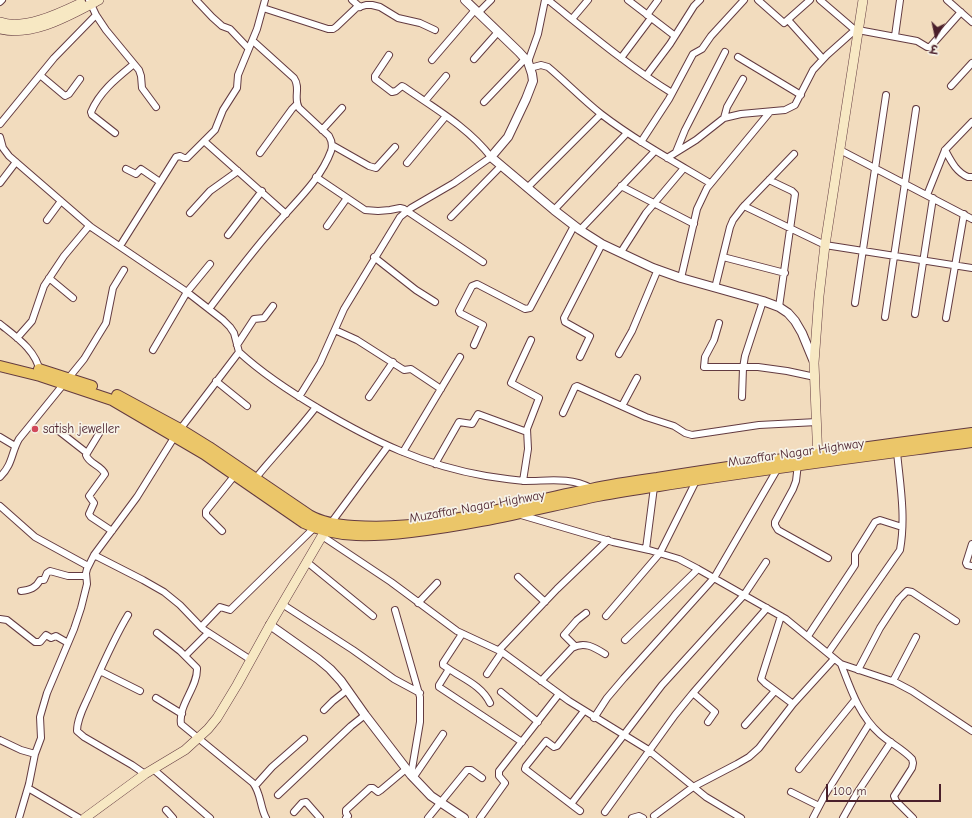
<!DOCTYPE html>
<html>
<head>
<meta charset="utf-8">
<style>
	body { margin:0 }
	#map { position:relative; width:972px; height:818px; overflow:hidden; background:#f2dcbe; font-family:"Comic Neue","Playpen Sans Deva",sans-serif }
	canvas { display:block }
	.north { position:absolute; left:916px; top:16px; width:40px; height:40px; -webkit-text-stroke:3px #f7f3e8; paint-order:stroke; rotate:189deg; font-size:11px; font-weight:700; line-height:16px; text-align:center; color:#4a1f2b }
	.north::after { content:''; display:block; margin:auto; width:14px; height:18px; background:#4a1f2b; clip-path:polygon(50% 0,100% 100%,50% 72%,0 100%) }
	.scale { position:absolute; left:826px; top:784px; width:115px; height:18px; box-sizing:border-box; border:2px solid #4a1f2b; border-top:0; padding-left:5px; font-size:12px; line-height:14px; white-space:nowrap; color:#4a1f2b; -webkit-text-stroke:3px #f7f3e8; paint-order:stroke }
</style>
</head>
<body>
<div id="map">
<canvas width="972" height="818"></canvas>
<div class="north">उ</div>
<div class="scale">100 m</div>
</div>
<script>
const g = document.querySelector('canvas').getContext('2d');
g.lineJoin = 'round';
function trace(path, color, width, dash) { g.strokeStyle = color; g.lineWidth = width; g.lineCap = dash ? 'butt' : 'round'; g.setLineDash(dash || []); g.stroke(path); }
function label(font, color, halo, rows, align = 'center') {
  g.font = font + ' "Comic Neue",sans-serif'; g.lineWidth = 3.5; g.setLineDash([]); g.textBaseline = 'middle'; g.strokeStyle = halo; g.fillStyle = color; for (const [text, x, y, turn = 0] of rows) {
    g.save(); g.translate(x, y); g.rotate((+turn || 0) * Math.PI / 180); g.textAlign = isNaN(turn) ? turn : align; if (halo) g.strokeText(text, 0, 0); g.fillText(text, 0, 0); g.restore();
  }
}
const minor = new Path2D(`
	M 196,0 L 212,17 L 222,26 L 230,29 L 248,48
	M 352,0 L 360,7
	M 548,0 C 588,32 628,66 672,93
	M 628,0 L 675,36
	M 758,0 L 784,23 L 810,0
	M 820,0 L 855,30
	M 947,0 L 972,22
	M 0,2 L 2,0
	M 263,8 L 328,29 L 333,29 L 336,27 L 356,8 L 366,5 L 372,5 L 380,7 L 398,18 L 420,23 L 435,30
	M 478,13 L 491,0
	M 96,15 L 106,30 L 139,70 L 141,76 L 142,88 L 156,107
	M 647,15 L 658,0
	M 572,19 L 588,0
	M 788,20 L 823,59
	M 895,36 L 900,0
	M 738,57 L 801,95
	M 621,58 L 651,18
	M 474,59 L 498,32
	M 432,60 L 475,10
	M 528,62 L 538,34 L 545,0
	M 530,68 L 541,65 L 548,67 C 566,82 582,99 601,114 C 635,140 673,161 710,183
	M 40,75 L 65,96 L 69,94 L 80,79
	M 646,76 L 670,44 L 694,6 L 700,0
	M 951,86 L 972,63
	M 425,101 L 446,76
	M 484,102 L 525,59
	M 724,118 L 727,107 L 743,79
	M 0,124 L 54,58 L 96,15 L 89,0
	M 322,130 L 342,108
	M 115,133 L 92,115 L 91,112 C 100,91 117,78 134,64
	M 0,137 L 3,148 L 9,156 L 91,227 L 187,292 L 223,320 L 230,327 L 234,333 L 239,352 L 175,436 L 137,497 L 94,555 L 87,569 L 86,573 L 87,584 L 81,608 L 74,629 L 47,693 L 42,710 L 40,717 L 41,738 L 35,754 L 29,784 L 19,818
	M 204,141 L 286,214
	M 641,142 L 669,99 L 693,54 L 702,49 L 711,36 L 744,0
	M 332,145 L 369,166 L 376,168 L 395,147
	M 840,150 L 972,219
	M 945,150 C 951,161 956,172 968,177 L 972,177
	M 676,152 L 685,130 L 725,52
	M 260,153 L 292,109 L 297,104
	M 667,158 L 696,140 L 724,118 L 741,114 L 785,110 L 795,105 L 813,70 L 827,55 L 855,30 L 858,30 L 917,41 L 927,47 L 930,47 L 961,12
	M 407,163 L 446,116
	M 126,169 L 136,174 L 141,169 L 160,182
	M 316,177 L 365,210 L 378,211 L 390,210 L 400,208 L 404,209 L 483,262
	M 769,180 L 792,191 L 795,194 L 779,307
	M 0,183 L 16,162
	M 621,186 L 694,224
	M 527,188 L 601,114
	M 927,195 L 945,150 L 972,122
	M 744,206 L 825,245 L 972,268
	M 554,210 L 627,133
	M 190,213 L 210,191 L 238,171
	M 451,217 L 501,166
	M 47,220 L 61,201
	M 327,226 L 347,198
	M 580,230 L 655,151
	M 228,235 L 262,191
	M 120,246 L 176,157 L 180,156 L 184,158 L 187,158 L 215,130 L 223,110 L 237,88 L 238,75 L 257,29 L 265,0
	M 621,252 L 646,213 L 684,168
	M 374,257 L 416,290 L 435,302
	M 723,257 L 785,273
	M 49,278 L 73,298
	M 681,278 L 697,209 L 707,188 L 769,113
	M 715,288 L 730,227 L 733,220 L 743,207 L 794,154
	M 855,303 L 886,95
	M 209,309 C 230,281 251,253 274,227 C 294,203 320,181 331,151 C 333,145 332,141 329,136 L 299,108 C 293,98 301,88 294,78 L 253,41
	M 915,314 L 933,198
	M 885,317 L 916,109
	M 946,318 L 964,214
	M 719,323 L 714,340 L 705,357 L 704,367 L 758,367 L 787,371 L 815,377
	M 0,324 C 16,337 36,350 40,372
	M 335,330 L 357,340 L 404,370 L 411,369 L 441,389
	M 17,338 L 32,321 L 44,286 L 64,256 L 89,226
	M 237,345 L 254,319 L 264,318 L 273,306
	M 474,345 L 483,325 L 460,313 L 459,311 L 472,286 L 477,284 L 525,309 L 530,308 L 574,226
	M 153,350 L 187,292 L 210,264
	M 239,352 C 264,375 292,393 321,410 C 375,442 423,465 486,476 C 499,478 512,480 525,481 C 550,481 569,477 591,488
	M 619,354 L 632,331 L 658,269
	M 580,357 L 590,336 L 565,322 L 564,318 L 602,244
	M 216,381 L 247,406
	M 299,397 L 320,363 L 344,309 L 400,217 L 411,208 L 454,183 L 491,157 C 468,127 434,108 404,87 L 402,86 L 396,91 L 392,92 L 375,79 L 375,76 L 389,55
	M 369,397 L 393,362
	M 742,397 L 743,368 L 745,356 L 763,301
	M 622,406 L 637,378
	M 563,413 L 575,387 L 577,386 L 646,417 L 674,426 L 685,433 L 692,435 L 759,425 L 817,422
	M 55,428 L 87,453
	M 100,432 L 86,455 C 89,464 101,465 105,474 L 89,496 L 94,503 L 89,514 L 91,517 L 112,531
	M 0,437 L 15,446
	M 403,452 L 460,357
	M 435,464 L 459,422 L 472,424 L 478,414 L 527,432
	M 798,464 L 796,481 L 793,489 L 775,522 L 775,525 L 778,530 L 828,558
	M 0,477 C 13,464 11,453 19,439 L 84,359 L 98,336 L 106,323 L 113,288 L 124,270
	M 255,479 C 275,454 297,432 316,407
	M 523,481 L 528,449 L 527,429 L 539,398 L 511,383 L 531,340
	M 0,506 L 35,537 L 88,566
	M 521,515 L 613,542 L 649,550 L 679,559 L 698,569 L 786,619 L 841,664 L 895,682 L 912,691 L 972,731
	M 331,523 L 388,446
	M 222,531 L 206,515 L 206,511 L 235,475
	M 322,536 L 391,582 L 457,631 L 502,652 L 569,701 L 647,749 L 706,797 L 741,818
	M 972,544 L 966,563 L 967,565 L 972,566
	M 646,549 L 654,487
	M 94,555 L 143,580 L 164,592 L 180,605 L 203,629 L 251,660
	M 307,562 L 373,616
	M 518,577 L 545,602
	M 21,591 C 30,590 36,588 40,580 L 44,580 L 47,573 L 50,571 L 68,576 L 86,576
	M 418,603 L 437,583
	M 282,604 L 353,650 L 394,679 L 420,693
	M 395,610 L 420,697 L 420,722 L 411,775
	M 128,615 C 113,640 102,666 90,693 C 85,705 77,718 77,731 L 84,737 L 132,765 L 145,774
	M 606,616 L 660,553 L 696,481
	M 781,616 L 761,679 L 765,683 L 793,704
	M 0,619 L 7,620 L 35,642 L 40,642 L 46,635 L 51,638 L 56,636 L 68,643
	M 201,627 L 220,607 L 230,610 L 314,528
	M 157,633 L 180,651 L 197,668 C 198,687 178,705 181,724 L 253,783 C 261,793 260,807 266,818
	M 462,634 L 443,663 L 443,665 L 449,669 L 439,685 L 439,687 L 522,742
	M 808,636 L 855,565 L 855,554 L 875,522 L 880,520 L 902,527
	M 625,640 L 698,569
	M 575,646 L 564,635 L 577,620 L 586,613
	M 499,650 L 557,589 L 608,540
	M 828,653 L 900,550 C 906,517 900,484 897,452
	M 185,656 L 208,633
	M 841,664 C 851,690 859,715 880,734 C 890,743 903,749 912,759 L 913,763 L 912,768 L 894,796 L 896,801 L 913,818
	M 449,669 C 464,679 482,686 490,703
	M 858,670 L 880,628 L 899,599 L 907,591 L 912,592 L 956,621
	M 100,671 L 140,691
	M 487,674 L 502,652
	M 541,681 L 572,648 C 584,641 594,647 605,654
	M 893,681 L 916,637
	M 501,692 L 538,722
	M 693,693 L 715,712 L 708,722
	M 156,698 L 182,714
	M 324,710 L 333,701 L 347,690
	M 594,718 L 607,698 L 624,678 L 714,578 L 778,468
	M 745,725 L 775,691
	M 0,740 L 21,750 L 35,754
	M 153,769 L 210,818
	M 799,769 L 855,700
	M 413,778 L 443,734
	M 255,786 L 272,767 L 304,739
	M 28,788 L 79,818
	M 791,792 L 819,806
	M 278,795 L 351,726 L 365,715
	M 571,804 L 662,685 L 744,595 L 766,562
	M 166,810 L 173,818
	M 580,811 L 525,769 L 526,766 L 546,741 L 554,747 L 557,746 L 584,711
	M 294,812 L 302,803 L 306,802 L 320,818
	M 605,812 L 675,715 L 693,693 L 767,608
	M 654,816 L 693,787 L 737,764 L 749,757 L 759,748 L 793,704 L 834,659
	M 346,818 L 348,816 L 346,813 L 346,810 L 370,788 L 373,788 L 378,792 L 381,790 L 406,769
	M 428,818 L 467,770 L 471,770 L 482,778
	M 480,818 L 505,783 L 499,776 L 499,771 L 559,694
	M 632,818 L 639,816 L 643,818
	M 813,818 L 825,795 L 869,724
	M 843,818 L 857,793 L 891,742`);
const tertiary = new Path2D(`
	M 465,0 L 519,52 L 528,62 L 532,74 L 533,81 L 526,99 L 508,137 L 491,157 L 554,210 L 580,230 L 602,244 L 653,268 L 681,278 L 763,301 L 779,307 L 788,313 L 795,321 L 802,333 L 814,362
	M 270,625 L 318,659 L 330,669 L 341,681 L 365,715 L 411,775 L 431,796 L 464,818`);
const secondary = new Path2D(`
	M 0,22 C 23,31 60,13 81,3
	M 0,29 C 34,37 70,15 99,0
	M 818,461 L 814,363 L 819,296 L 825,245 L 863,0
	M 85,818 L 145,774 L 185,750 L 208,729 L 217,718 L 237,685 L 270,625 L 322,536 L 329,526`);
const primary = new Path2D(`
	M 0,366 L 40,376 L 112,400 L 204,454 L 304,523 C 336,539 376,536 411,532 C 475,525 536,509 598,496 C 618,492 638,489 659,486 C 763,469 867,456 972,442
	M 39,369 L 92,386
	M 117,395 L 180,429 L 209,447 L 309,515 C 323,523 338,525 354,526 C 434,532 513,504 591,489 C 613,484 635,481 657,478 C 762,461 867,447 972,433`);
const markers = [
	[35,429,4,"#d1495b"]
];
const poiNames = [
	["satish jeweller",43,429]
];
const streetNames = [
	["Muzaffar Nagar Highway",796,453,-8],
	["Muzaffar Nagar Highway",477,507,-10]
];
trace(minor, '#633b41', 8);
trace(tertiary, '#633b41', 10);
trace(secondary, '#633b41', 10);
trace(primary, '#633b41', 12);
trace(minor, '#fff', 6);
trace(tertiary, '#fff', 8);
trace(secondary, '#f7e8c3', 9);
trace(primary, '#ebc669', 10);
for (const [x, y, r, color] of markers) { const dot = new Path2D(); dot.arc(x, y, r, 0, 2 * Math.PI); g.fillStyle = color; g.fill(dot); trace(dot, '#f7f3e8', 1.5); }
label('13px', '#4a1f2b', '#f7f3e8', poiNames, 'left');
label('13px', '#4a1f2b', '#f7f3e8', streetNames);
</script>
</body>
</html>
